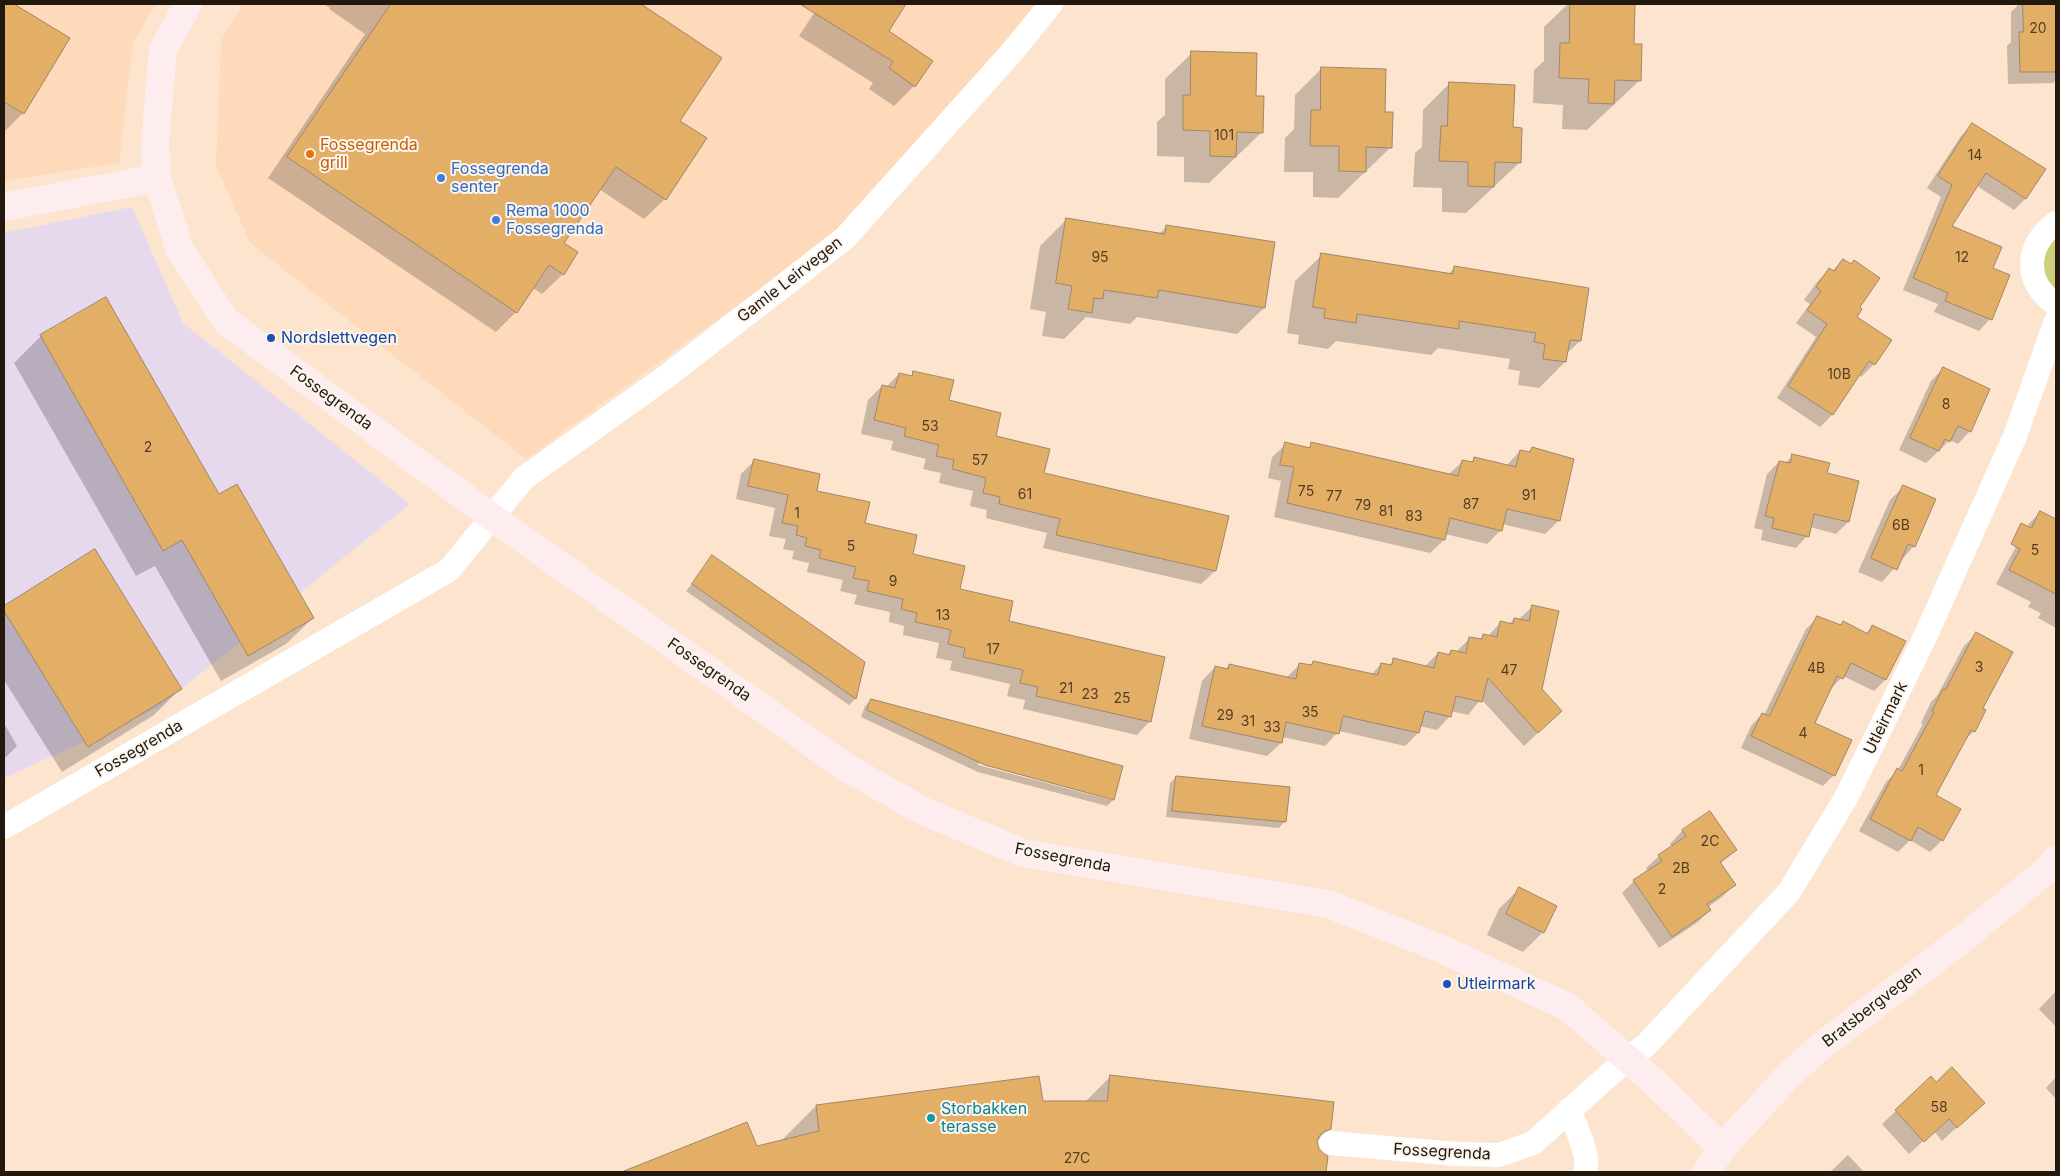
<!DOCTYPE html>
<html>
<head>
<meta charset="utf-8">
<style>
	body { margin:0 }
	#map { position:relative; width:2060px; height:1176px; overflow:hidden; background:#fce4ce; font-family:Inter,sans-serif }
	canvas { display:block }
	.frame { position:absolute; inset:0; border:5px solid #23180e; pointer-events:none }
</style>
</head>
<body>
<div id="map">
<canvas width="2060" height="1176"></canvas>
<div class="frame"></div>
</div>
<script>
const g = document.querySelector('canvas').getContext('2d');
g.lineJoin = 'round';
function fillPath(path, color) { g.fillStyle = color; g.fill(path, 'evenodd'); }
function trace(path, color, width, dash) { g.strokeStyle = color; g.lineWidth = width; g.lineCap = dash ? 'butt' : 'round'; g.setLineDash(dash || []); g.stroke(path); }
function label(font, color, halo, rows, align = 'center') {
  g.font = font + ' Inter,sans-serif'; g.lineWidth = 4; g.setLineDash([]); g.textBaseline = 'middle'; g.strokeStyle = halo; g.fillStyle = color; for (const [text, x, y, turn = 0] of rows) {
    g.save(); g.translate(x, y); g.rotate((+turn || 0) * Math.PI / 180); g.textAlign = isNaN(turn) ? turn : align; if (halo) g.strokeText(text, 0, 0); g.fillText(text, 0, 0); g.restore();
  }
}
const built = new Path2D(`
	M 4,4 L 156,4 L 133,42 L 119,163 L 4,181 Z
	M 243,4 L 1042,4 L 834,235 L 526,459 L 250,243 L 216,166 L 221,41 Z`);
const industrial = new Path2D(`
	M 132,207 L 183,323 L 410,504 L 158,708 L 4,778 L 4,233 Z`);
const green = new Path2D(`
	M 2056,237 L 2056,291 C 2038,272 2039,256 2056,237 Z`);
const shadow = new Path2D(`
	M 4,4 L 11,4 L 68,39 L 23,113 L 4,132 Z
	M 324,4 L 639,4 L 720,58 L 678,121 L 705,139 L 665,199 L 644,219 L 599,189 L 563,243 L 577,253 L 563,274 L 542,294 L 533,288 L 516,312 L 496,332 L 268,178 L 365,34 L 329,9 L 330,8 Z
	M 820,4 L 905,4 L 888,32 L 914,86 L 894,106 L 869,89 L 873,83 L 799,36 Z
	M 1568,4 L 1634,4 L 1633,45 L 1640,80 L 1587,130 L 1562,129 L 1563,105 L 1533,103 L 1534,70 L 1544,61 L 1544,27 Z
	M 2019,4 L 2056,4 L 2056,80 L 2053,83 L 2008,84 L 2007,46 L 2011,42 L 2011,12 Z
	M 1192,53 L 1254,97 L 1262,132 L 1209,183 L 1184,182 L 1184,157 L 1157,156 L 1157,122 L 1165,115 L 1165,79 Z
	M 1321,69 L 1384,113 L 1390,148 L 1338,198 L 1313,197 L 1313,172 L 1284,172 L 1285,138 L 1294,129 L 1295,95 Z
	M 1449,84 L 1512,128 L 1519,163 L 1466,213 L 1442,212 L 1442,188 L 1413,187 L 1415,153 L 1422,147 L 1423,110 Z
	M 1972,125 L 2044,170 L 2025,199 L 2014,210 L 1977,186 L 1950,227 L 1991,268 L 1990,319 L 1979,331 L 1934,312 L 1938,304 L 1903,290 L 1941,197 L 1927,188 L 1961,136 Z
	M 1066,220 L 1158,235 L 1167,226 L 1274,243 L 1264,308 L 1237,334 L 1137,317 L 1130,324 L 1086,317 L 1064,339 L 1042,336 L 1046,312 L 1030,309 L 1040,246 Z
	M 1322,255 L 1448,274 L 1455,267 L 1580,341 L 1566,354 L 1565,362 L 1539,388 L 1518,385 L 1520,371 L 1508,369 L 1510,359 L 1438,348 L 1431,355 L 1336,341 L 1328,349 L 1298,344 L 1299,335 L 1287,333 L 1295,281 Z
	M 1843,260 L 1858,308 L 1855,317 L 1874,364 L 1861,377 L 1858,374 L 1832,415 L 1820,427 L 1777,398 L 1816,337 L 1796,323 L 1810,304 L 1804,300 L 1817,282 L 1830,269 L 1832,271 Z
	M 41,336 L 313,618 L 286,644 L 221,681 L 155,566 L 136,576 L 14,363 Z
	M 1943,369 L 1970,431 L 1958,444 L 1950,440 L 1926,463 L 1899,450 L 1931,381 Z
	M 913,373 L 947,401 L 1043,474 L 1227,517 L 1215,571 L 1201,584 L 1043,548 L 1047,533 L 986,518 L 987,510 L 970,506 L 973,491 L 939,483 L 941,473 L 923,469 L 926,459 L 891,450 L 893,441 L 861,434 L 868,400 L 882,386 L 886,387 L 899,374 L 909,377 Z
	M 1286,444 L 1307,449 L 1312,444 L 1448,475 L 1463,461 L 1470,463 L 1475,458 L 1506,466 L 1520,451 L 1528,453 L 1532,448 L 1559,520 L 1545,534 L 1502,524 L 1501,530 L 1487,544 L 1445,534 L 1444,540 L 1430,553 L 1274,517 L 1281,481 L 1268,478 L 1272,457 Z
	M 1793,456 L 1848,522 L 1836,534 L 1810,527 L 1807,536 L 1796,548 L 1761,540 L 1763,530 L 1754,528 L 1767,474 L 1779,462 L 1785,463 Z
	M 755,460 L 815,492 L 912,555 L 959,590 L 1150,721 L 1137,735 L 1023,709 L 1025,700 L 1007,696 L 1010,684 L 950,670 L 952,661 L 936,658 L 939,643 L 903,635 L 904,626 L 889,622 L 890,612 L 854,604 L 857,595 L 840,591 L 843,580 L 807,572 L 809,563 L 792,559 L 794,551 L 783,549 L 786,539 L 769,536 L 775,508 L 736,499 L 741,474 Z
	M 1904,486 L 1934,500 L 1914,546 L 1882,582 L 1858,572 L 1890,500 Z
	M 2040,512 L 2056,521 L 2056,547 L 2044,551 L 2056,558 L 2056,628 L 2038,618 L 2041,613 L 2028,607 L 2031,602 L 1996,584 L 2027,526 Z
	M 95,551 L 180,689 L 154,715 L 62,772 L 4,680 L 4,608 Z
	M 713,557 L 864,663 L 855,699 L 849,705 L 686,591 Z
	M 1533,606 L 1540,689 L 1547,724 L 1524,746 L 1481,699 L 1468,715 L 1451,711 L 1450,716 L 1437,730 L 1420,726 L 1418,733 L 1405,746 L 1339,731 L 1325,746 L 1282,737 L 1281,743 L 1267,756 L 1189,739 L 1202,681 L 1215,667 L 1225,670 L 1229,665 L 1286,678 L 1300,664 L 1309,666 L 1313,662 L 1371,675 L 1381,664 L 1388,666 L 1394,660 L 1424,667 L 1438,653 L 1447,655 L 1451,651 L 1457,651 L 1470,638 L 1479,640 L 1483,636 L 1488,636 L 1501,622 L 1509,624 L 1514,619 L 1519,619 Z
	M 1817,618 L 1840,625 L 1843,623 L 1865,634 L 1873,626 L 1904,641 L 1885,680 L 1874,691 L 1843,676 L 1830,690 L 1813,723 L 1834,775 L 1823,786 L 1741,748 L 1751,726 L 1762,714 L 1764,715 L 1806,629 Z
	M 1976,634 L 1981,709 L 1974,731 L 1963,742 L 1934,795 L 1942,840 L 1930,852 L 1910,840 L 1898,852 L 1859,831 L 1886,782 L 1898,770 L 1923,724 L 1921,723 L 1931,702 L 1937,696 L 1964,646 Z
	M 871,700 L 1122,767 L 1113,800 L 1107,806 L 978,772 L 861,717 L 865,706 ZM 979,763 L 1111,798 L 1111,800 L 978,765 Z
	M 4,723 L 17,746 L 4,759 Z
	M 1176,777 L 1285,821 L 1279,828 L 1166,817 L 1170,783 Z
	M 1710,813 L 1736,850 L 1720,864 L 1734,885 L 1722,897 L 1708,907 L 1710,910 L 1698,922 L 1659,948 L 1622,893 L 1634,881 L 1648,871 L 1646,868 L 1659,856 L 1672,847 L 1670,844 L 1682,831 Z
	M 1519,889 L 1543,932 L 1523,952 L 1487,935 L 1499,909 Z
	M 2056,991 L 2056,1027 L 2039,1009 Z
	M 1111,1076 L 1330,1129 L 1316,1142 L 1318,1150 L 1326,1157 L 1325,1172 L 623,1172 L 746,1124 L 756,1148 L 781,1141 L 816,1106 L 1085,1102 Z
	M 2056,1077 L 2056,1099 L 2046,1088 Z
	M 1931,1078 L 1969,1116 L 1942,1141 L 1934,1131 L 1909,1154 L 1882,1124 Z
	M 1848,1155 L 1864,1172 L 1830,1172 Z`);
const building = new Path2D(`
	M 4,4 L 14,4 L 70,38 L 24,114 L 4,102 Z
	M 391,4 L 641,4 L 722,58 L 680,121 L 707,138 L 666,200 L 616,167 L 564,243 L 578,252 L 564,275 L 549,265 L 517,313 L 287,157 Z
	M 800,4 L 906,4 L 889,31 L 933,61 L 915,87 L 889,68 L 893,62 Z
	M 1570,4 L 1635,4 L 1634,44 L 1642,44 L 1641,81 L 1615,80 L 1614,104 L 1588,103 L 1589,79 L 1559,78 L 1560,43 L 1569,43 Z
	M 2023,4 L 2056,4 L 2056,72 L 2020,72 L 2019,32 L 2023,32 Z
	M 1191,51 L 1257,53 L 1256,96 L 1264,96 L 1263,133 L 1237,132 L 1236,157 L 1210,156 L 1210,131 L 1183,130 L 1183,95 L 1190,95 Z
	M 1321,67 L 1386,69 L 1385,112 L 1393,112 L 1392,148 L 1366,147 L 1366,172 L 1339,171 L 1339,146 L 1310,146 L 1311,110 L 1320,110 Z
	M 1449,82 L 1515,85 L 1513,127 L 1522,128 L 1521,163 L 1495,162 L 1494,187 L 1468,186 L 1468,162 L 1439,161 L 1441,126 L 1447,126 Z
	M 1972,123 L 2046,169 L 2026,199 L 1986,173 L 1952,226 L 2002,247 L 1993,268 L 2010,275 L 1992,320 L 1945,301 L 1948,293 L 1913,278 L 1952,185 L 1938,176 Z
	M 1066,218 L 1165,234 L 1166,225 L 1275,242 L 1265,308 L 1159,290 L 1157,298 L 1104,290 L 1103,299 L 1094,298 L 1092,313 L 1068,309 L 1072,286 L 1056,283 Z
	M 1321,253 L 1453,274 L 1454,266 L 1589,288 L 1581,341 L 1570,340 L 1566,362 L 1543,359 L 1545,344 L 1534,342 L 1536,333 L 1459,321 L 1459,329 L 1357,314 L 1356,323 L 1324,318 L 1325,309 L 1313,307 Z
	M 1843,259 L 1851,264 L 1854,260 L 1880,278 L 1860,307 L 1862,309 L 1857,317 L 1892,340 L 1875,365 L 1869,361 L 1833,415 L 1788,386 L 1827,324 L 1807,310 L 1821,291 L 1816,287 L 1829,268 L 1834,271 Z
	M 106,297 L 219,494 L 237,484 L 314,618 L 248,656 L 182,540 L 163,551 L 40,335 Z
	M 1943,367 L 1990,389 L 1971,432 L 1958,426 L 1950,442 L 1945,439 L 1939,451 L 1910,438 Z
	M 913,371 L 954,380 L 949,400 L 1001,413 L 996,436 L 1050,449 L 1044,473 L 1229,516 L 1216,571 L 1056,535 L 1060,519 L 999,504 L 1000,497 L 983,493 L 986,478 L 952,469 L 954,460 L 936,456 L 939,445 L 904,436 L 906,428 L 874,420 L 882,385 L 895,388 L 899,373 L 912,376 Z
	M 1285,442 L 1310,448 L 1311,442 L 1458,476 L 1462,460 L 1473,462 L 1474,457 L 1516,467 L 1520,450 L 1530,452 L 1532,447 L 1574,459 L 1560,521 L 1507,509 L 1502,531 L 1450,518 L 1445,540 L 1287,503 L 1294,467 L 1280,465 Z
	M 1792,454 L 1830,463 L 1827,473 L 1859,481 L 1849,522 L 1814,514 L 1809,537 L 1772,528 L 1774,518 L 1765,516 L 1779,461 L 1790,463 Z
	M 754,459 L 820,474 L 817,491 L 870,502 L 865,523 L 917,535 L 913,554 L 965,566 L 960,589 L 1013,601 L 1009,621 L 1165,657 L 1151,722 L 1036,696 L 1038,687 L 1020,683 L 1023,670 L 963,657 L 965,648 L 948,644 L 951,630 L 915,622 L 917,613 L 901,609 L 903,599 L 867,591 L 869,581 L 853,578 L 856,567 L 819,558 L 821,550 L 805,546 L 807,538 L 796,535 L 798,526 L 782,523 L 788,495 L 748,486 Z
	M 1903,485 L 1936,499 L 1915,547 L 1908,544 L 1897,570 L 1871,558 Z
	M 2040,511 L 2056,519 L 2056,594 L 2009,570 L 2020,549 L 2011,544 L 2021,523 L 2031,528 Z
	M 95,549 L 182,689 L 88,747 L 4,611 L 4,606 Z
	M 712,555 L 865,662 L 856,699 L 692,584 Z
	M 1532,605 L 1559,611 L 1542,689 L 1562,711 L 1538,733 L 1488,678 L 1482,702 L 1456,696 L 1451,717 L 1425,711 L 1419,733 L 1343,716 L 1339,734 L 1286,722 L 1282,743 L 1202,726 L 1215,666 L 1228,669 L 1229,664 L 1296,679 L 1299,663 L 1312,665 L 1313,661 L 1378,675 L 1381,663 L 1392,665 L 1393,658 L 1434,668 L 1438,652 L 1450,655 L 1451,650 L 1466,653 L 1469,637 L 1482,639 L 1483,634 L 1497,637 L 1500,621 L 1513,624 L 1514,618 L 1529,621 Z
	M 1817,616 L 1841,625 L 1843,621 L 1868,634 L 1872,625 L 1906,641 L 1886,680 L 1851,663 L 1843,679 L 1837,676 L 1815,723 L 1852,740 L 1835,776 L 1751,736 L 1762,713 L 1769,716 Z
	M 1976,632 L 2013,652 L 1983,708 L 1986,710 L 1975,732 L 1971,730 L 1936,795 L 1961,809 L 1943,841 L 1918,827 L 1911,841 L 1870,819 L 1897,768 L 1902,771 L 1934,712 L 1932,711 L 1943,689 L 1945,690 Z
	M 871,699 L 1123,766 L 1114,800 L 985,765 L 867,710 Z
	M 1176,776 L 1290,787 L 1286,822 L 1172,811 Z
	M 1710,811 L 1737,850 L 1720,862 L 1736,885 L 1707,904 L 1711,910 L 1672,937 L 1633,880 L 1662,861 L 1658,855 L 1686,836 L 1682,830 Z
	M 1519,887 L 1557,906 L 1544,933 L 1506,914 Z
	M 1952,1067 L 1985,1103 L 1957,1128 L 1949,1119 L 1924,1142 L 1895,1110 L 1931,1076 L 1936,1082 Z
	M 1110,1075 L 1334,1102 L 1331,1129 L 1325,1131 L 1320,1135 L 1317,1141 L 1319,1149 L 1328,1156 L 1326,1172 L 624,1172 L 624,1171 L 747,1122 L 757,1146 L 819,1131 L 816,1105 L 1039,1076 L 1043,1101 L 1107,1101 Z`);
const street = new Path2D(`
	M 2056,223 C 2025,245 2023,283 2056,304
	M 4,827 L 449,570 L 524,478 L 667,376 L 845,238 L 1012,52 L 1051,4
	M 1569,1110 C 1575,1125 1591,1157 1585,1172
	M 1331,1143 L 1456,1154 L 1499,1155 L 1533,1143 L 1627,1059 L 1646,1045 L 1789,892 L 1847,796 L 1925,637 L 2015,436 L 2056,321`);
const secondary = new Path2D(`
	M 188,4 L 163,50 L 155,144 L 157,178 L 180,250 L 226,321 L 493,518 L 844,766 L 921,810 L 1023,853 L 1328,904 L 1437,947 L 1568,1007 L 1655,1083 L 1722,1148
	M 4,207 L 157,178
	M 1706,1172 L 1722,1148 L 1791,1073 L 1826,1042 L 1960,941 L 2047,870 L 2056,860`);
const markers = [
	[310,154,5,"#e8710a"],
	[441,178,5,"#3f7fe0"],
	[496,220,5,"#3f7fe0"],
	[271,338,5,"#1a4fb4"],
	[1447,984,5,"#1a4fb4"],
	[931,1118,5,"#0f9aa8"]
];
const numberNames = [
	["20",2038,29],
	["101",1224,136],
	["14",1975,156],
	["95",1100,258],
	["12",1962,258],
	["10B",1839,375],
	["8",1946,405],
	["53",930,427],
	["2",148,448],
	["57",980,461],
	["75",1306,492],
	["61",1025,495],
	["91",1529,496],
	["77",1334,497],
	["87",1471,505],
	["79",1363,506],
	["81",1386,512],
	["1",797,514],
	["83",1414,517],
	["6B",1901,526],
	["5",851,547],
	["5",2035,551],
	["9",893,582],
	["13",943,616],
	["17",993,650],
	["3",1979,668],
	["4B",1816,669],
	["47",1509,671],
	["21",1066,689],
	["23",1090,695],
	["25",1122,699],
	["35",1310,713],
	["29",1225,716],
	["31",1248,722],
	["33",1272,728],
	["4",1803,734],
	["1",1921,771],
	["2C",1710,842],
	["2B",1681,869],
	["2",1662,890],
	["58",1939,1108],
	["27C",1077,1159]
];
const foodNames = [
	["Fossegrenda",320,145],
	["grill",320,163]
];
const shopNames = [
	["Fossegrenda",451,169],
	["senter",451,187],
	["Rema 1000",506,211],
	["Fossegrenda",506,229]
];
const streetNames = [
	["Gamle Leirvegen",790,280,-38],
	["Fossegrenda",331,398,36],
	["Fossegrenda",709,670,35],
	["Utleirmark",1886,718,-64],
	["Fossegrenda",139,749,-30],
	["Fossegrenda",1063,858,11],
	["Bratsbergvegen",1872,1007,-38],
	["Fossegrenda",1442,1152,3]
];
const transitNames = [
	["Nordslettvegen",281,338],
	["Utleirmark",1457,984]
];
const cultureNames = [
	["Storbakken",941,1109],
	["terasse",941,1127]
];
fillPath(built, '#ffdaba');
fillPath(industrial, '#e6d9ed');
fillPath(green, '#ccd07d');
fillPath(shadow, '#0003');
fillPath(building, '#e3ae66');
trace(building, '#9e876a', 1);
trace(street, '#fff', 24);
trace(secondary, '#feedef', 28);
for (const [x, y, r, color] of markers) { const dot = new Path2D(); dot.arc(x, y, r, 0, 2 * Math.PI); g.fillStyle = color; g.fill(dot); trace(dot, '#fbf5ef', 2); }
label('14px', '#533e24', null, numberNames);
label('16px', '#c56008', '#fbf5ef', foodNames, 'left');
label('16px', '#366cbe', '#fbf5ef', shopNames, 'left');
label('16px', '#23180e', '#fbf5ef', streetNames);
label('16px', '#164399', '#fbf5ef', transitNames, 'left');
label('16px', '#0d838f', '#fbf5ef', cultureNames, 'left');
</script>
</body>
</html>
